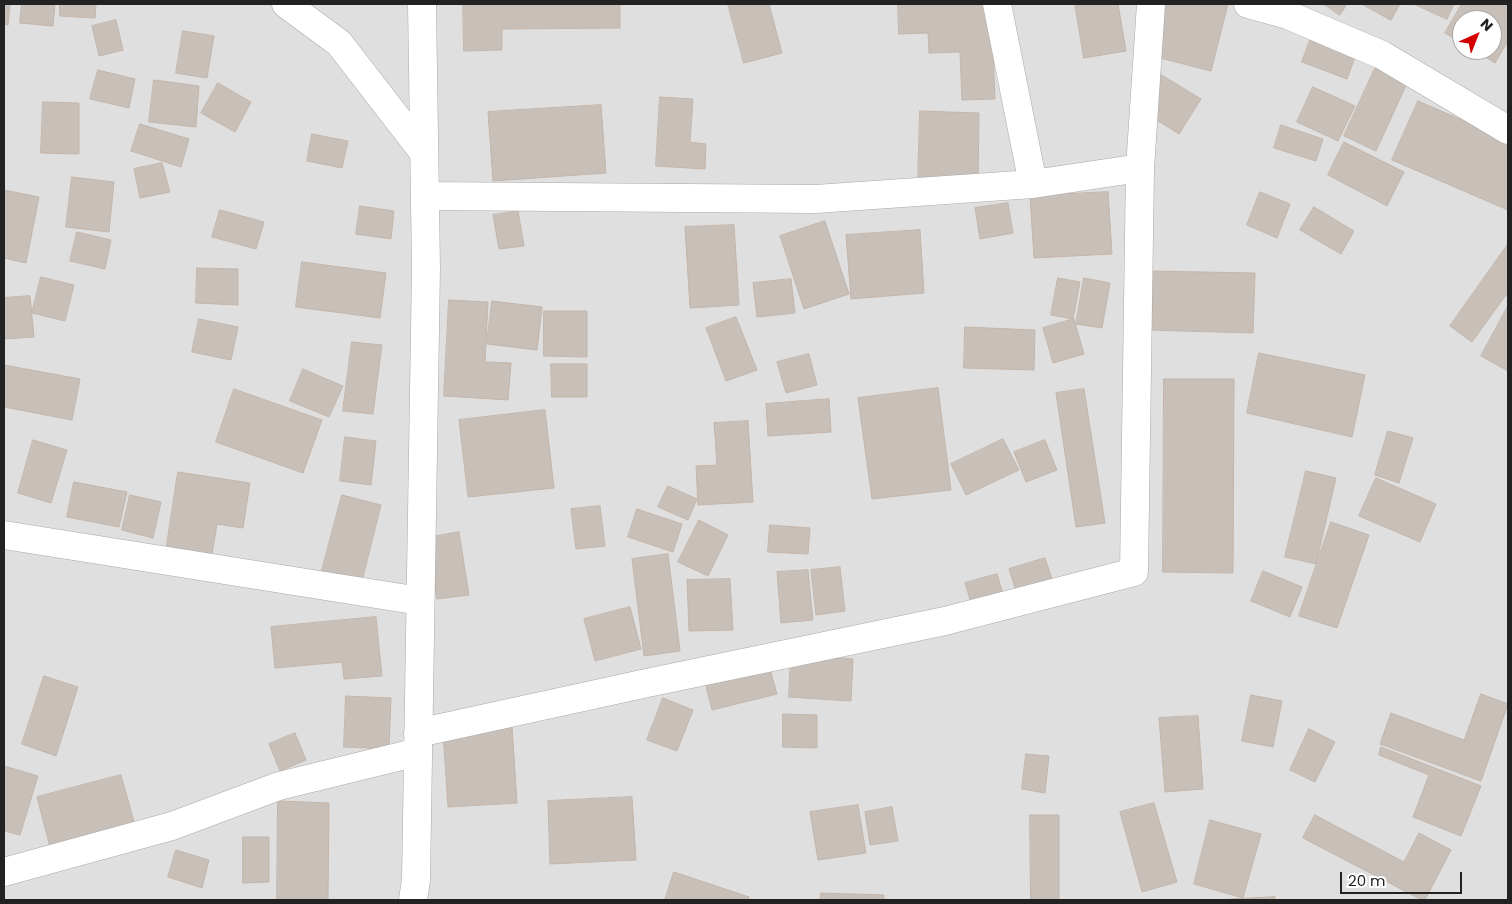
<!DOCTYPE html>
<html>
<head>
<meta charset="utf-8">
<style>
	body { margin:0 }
	#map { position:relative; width:1512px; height:904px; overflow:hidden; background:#f2efe9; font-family:Poppins,sans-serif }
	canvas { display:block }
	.frame { position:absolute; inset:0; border:5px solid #222; pointer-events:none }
	.north { position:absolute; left:1452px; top:10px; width:50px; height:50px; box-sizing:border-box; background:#fff; border:1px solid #a7a7a7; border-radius:50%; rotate:44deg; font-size:14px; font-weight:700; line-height:20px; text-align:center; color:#222 }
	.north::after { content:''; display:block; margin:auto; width:18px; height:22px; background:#d40000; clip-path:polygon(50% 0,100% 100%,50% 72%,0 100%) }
	.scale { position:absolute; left:1340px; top:872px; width:122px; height:22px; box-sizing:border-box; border:2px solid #222; border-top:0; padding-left:6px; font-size:15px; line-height:18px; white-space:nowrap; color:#222; -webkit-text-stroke:4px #fff; paint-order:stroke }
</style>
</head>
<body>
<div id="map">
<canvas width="1512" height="904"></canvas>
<div class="frame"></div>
<div class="north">N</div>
<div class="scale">20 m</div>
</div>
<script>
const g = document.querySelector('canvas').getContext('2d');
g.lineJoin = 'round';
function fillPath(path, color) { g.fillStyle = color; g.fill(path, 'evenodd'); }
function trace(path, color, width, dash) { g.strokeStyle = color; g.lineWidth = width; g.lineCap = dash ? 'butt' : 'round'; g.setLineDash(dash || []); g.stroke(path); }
const residential = new Path2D(`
	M 4,4 L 1508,4 L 1508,900 L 4,900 ZM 1462,20 L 1492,20 L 1492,50 L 1462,50 Z`);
const building = new Path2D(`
	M 4,4 L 10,4 L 8,25 L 4,24 Z
	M 22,4 L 55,4 L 53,26 L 20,23 Z
	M 60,4 L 96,4 L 95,18 L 60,16 Z
	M 463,4 L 620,4 L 620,28 L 502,29 L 502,50 L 464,51 Z
	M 728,4 L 769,4 L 782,53 L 744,63 Z
	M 898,4 L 991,4 L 995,99 L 962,100 L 960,52 L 929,53 L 928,33 L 899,34 Z
	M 1075,4 L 1118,4 L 1126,51 L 1084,58 Z
	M 1161,4 L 1228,4 L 1211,71 L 1148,55 Z
	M 1324,4 L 1347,4 L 1340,15 Z
	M 1362,4 L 1400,4 L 1391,20 Z
	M 1414,4 L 1454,4 L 1447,19 Z
	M 1462,4 L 1508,4 L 1508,41 L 1495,63 L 1474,50 L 1492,50 L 1492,20 L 1462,20 L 1462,43 L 1445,33 Z
	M 116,20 L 123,50 L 99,56 L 92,26 Z
	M 1317,21 L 1362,38 L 1347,79 L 1302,62 Z
	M 183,31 L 214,36 L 207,78 L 176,73 Z
	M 1377,64 L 1409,79 L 1376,151 L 1344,136 Z
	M 98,70 L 135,79 L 129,108 L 90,99 Z
	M 1160,74 L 1201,99 L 1179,134 L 1139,109 Z
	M 154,80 L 199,86 L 196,127 L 149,122 Z
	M 218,83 L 251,102 L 235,132 L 201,113 Z
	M 1313,87 L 1355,106 L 1338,141 L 1297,122 Z
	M 660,97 L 693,99 L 690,142 L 706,144 L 705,169 L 656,166 Z
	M 1418,101 L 1508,140 L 1508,210 L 1392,160 Z
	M 43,102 L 79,103 L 79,154 L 41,153 Z
	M 601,105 L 606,173 L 493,181 L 488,112 Z
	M 920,111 L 979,113 L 978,185 L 918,183 Z
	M 140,124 L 189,139 L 181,167 L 131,151 Z
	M 1281,125 L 1323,139 L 1316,161 L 1274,148 Z
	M 312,134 L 348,141 L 342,168 L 307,161 Z
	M 1344,142 L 1404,172 L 1387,206 L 1328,175 Z
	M 162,163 L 170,192 L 140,198 L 134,169 Z
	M 72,177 L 114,182 L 109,232 L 66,227 Z
	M 4,190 L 39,197 L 26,263 L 4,258 Z
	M 1108,192 L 1112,254 L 1034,258 L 1030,196 Z
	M 1260,192 L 1290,204 L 1277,238 L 1247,225 Z
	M 1008,203 L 1013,233 L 980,239 L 975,208 Z
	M 360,206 L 394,211 L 391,239 L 356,234 Z
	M 1314,207 L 1354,231 L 1341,254 L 1300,230 Z
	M 220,210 L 264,222 L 256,249 L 212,237 Z
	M 518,211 L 524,246 L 499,249 L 493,215 Z
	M 825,221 L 849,294 L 804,309 L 780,236 Z
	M 734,225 L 739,305 L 690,308 L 685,227 Z
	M 920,230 L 924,293 L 851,299 L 846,235 Z
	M 77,232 L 111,240 L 105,269 L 70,261 Z
	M 1508,244 L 1508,292 L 1472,342 L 1450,326 Z
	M 302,262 L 386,273 L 380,318 L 296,307 Z
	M 197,268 L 238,269 L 238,305 L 196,303 Z
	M 1149,271 L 1255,273 L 1253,333 L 1148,330 Z
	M 41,277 L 74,285 L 65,321 L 32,313 Z
	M 1058,278 L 1080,282 L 1073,319 L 1051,315 Z
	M 1084,278 L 1110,283 L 1102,328 L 1076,324 Z
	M 791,279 L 795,313 L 757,317 L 753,283 Z
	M 30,296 L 34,337 L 4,339 L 4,298 Z
	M 449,300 L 488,302 L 485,362 L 511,363 L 508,400 L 444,396 Z
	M 492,301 L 542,307 L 537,350 L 487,344 Z
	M 1508,306 L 1508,371 L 1481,356 Z
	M 544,311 L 587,311 L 587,357 L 544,356 Z
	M 736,317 L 757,370 L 726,381 L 706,328 Z
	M 199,319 L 238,327 L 231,360 L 192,352 Z
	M 1074,319 L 1084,354 L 1053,363 L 1043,328 Z
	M 965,327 L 1035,330 L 1034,370 L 964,368 Z
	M 352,342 L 382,345 L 373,414 L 343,411 Z
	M 1259,353 L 1365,375 L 1352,437 L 1247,413 Z
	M 809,354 L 817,385 L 786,393 L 777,362 Z
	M 551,364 L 587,364 L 587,397 L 552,397 Z
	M 4,365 L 80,379 L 72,420 L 4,407 Z
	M 303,369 L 343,386 L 329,417 L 290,401 Z
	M 1164,379 L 1234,379 L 1233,573 L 1163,572 Z
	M 938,388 L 951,490 L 872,499 L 858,398 Z
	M 234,389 L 322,420 L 303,473 L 216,442 Z
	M 1084,389 L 1105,523 L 1076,527 L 1056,393 Z
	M 829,399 L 831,432 L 768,436 L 766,404 Z
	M 545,410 L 554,488 L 468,497 L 459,420 Z
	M 748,421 L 753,502 L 698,505 L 696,466 L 717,465 L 714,423 Z
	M 1388,431 L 1413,438 L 1399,483 L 1375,475 Z
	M 345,437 L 376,441 L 371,485 L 340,481 Z
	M 1003,439 L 1019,470 L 966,495 L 951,464 Z
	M 33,440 L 67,450 L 51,503 L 18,493 Z
	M 1045,440 L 1057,470 L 1026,482 L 1014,452 Z
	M 1306,471 L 1336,478 L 1316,564 L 1285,557 Z
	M 178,472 L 250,483 L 243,528 L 217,524 L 210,566 L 165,558 Z
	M 1376,478 L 1436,504 L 1420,542 L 1359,516 Z
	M 74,482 L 127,492 L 119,527 L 67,517 Z
	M 668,486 L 697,499 L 688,520 L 658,507 Z
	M 130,495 L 161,502 L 153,538 L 122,530 Z
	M 342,495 L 381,505 L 361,585 L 321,574 Z
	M 600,506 L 605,546 L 576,549 L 571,509 Z
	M 637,509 L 682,524 L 673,552 L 628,537 Z
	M 699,520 L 728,535 L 708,576 L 678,562 Z
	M 1331,522 L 1369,535 L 1337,628 L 1299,616 Z
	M 770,525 L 810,528 L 808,554 L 768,552 Z
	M 459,532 L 469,595 L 437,599 L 427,538 Z
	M 668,554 L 680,651 L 644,656 L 632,559 Z
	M 1045,558 L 1054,585 L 1018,597 L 1009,569 Z
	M 840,567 L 845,611 L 816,615 L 811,570 Z
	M 808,570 L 813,620 L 781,623 L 777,572 Z
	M 1263,571 L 1302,587 L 1290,617 L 1251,601 Z
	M 997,574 L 1004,597 L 972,606 L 965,583 Z
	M 730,579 L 733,630 L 689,631 L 687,580 Z
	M 630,607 L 641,649 L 595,661 L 584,619 Z
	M 376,617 L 382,676 L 344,679 L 342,662 L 275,668 L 271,627 Z
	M 791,655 L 853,659 L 851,701 L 789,697 Z
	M 768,662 L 777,694 L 712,710 L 704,678 Z
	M 44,676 L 78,687 L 56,756 L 22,744 Z
	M 1481,694 L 1508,704 L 1481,781 L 1380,744 L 1391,713 L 1464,740 Z
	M 1251,695 L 1282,701 L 1273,747 L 1242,741 Z
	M 346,696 L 391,698 L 389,749 L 344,747 Z
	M 663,698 L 693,710 L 677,751 L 647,740 Z
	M 783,714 L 817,715 L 817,748 L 783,747 Z
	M 1198,716 L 1203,789 L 1165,792 L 1159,718 Z
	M 512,726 L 517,803 L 448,807 L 443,730 Z
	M 1309,729 L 1335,742 L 1315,782 L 1290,770 Z
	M 295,733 L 306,760 L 280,771 L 269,744 Z
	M 1381,747 L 1481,786 L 1461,836 L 1413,817 L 1429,775 L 1379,755 Z
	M 1026,754 L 1049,756 L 1045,793 L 1022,789 Z
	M 4,766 L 38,776 L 20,835 L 4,831 Z
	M 121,775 L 136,829 L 51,851 L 37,797 Z
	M 632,797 L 636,860 L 550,864 L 548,801 Z
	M 278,801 L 329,803 L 328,900 L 277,900 Z
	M 1154,803 L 1177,882 L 1142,892 L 1120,812 Z
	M 858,805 L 866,853 L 818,860 L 810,812 Z
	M 892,807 L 898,841 L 870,845 L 865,812 Z
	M 1030,815 L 1059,815 L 1059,900 L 1031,900 Z
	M 1315,815 L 1404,862 L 1419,833 L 1451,850 L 1425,900 L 1422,900 L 1303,838 Z
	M 1210,820 L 1261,834 L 1243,898 L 1194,884 Z
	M 243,837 L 269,837 L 269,882 L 243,883 Z
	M 176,850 L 209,860 L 202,888 L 168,877 Z
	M 674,872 L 749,897 L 748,900 L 665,900 Z
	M 821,893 L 884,895 L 884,900 L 820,900 Z
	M 1275,897 L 1275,900 L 1215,900 Z`);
const street = new Path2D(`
	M 286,4 L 339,43 L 424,153
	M 997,4 L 1033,184
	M 1248,4 L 1288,15 L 1382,55 L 1508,130
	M 425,196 L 816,199 L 1033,184 L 1140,168
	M 4,535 L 420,601
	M 418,733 L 647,683 L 945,621 L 1134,572 L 1140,168 L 1151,4
	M 4,872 L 172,826 L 279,786 L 418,752
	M 413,900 L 416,880 L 426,268 L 422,4`);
fillPath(residential, '#e0dfdf');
fillPath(building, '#c7bfb8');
trace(building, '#c4b6ab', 1);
trace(street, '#a9a9a9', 29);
trace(street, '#fff', 28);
</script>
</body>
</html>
